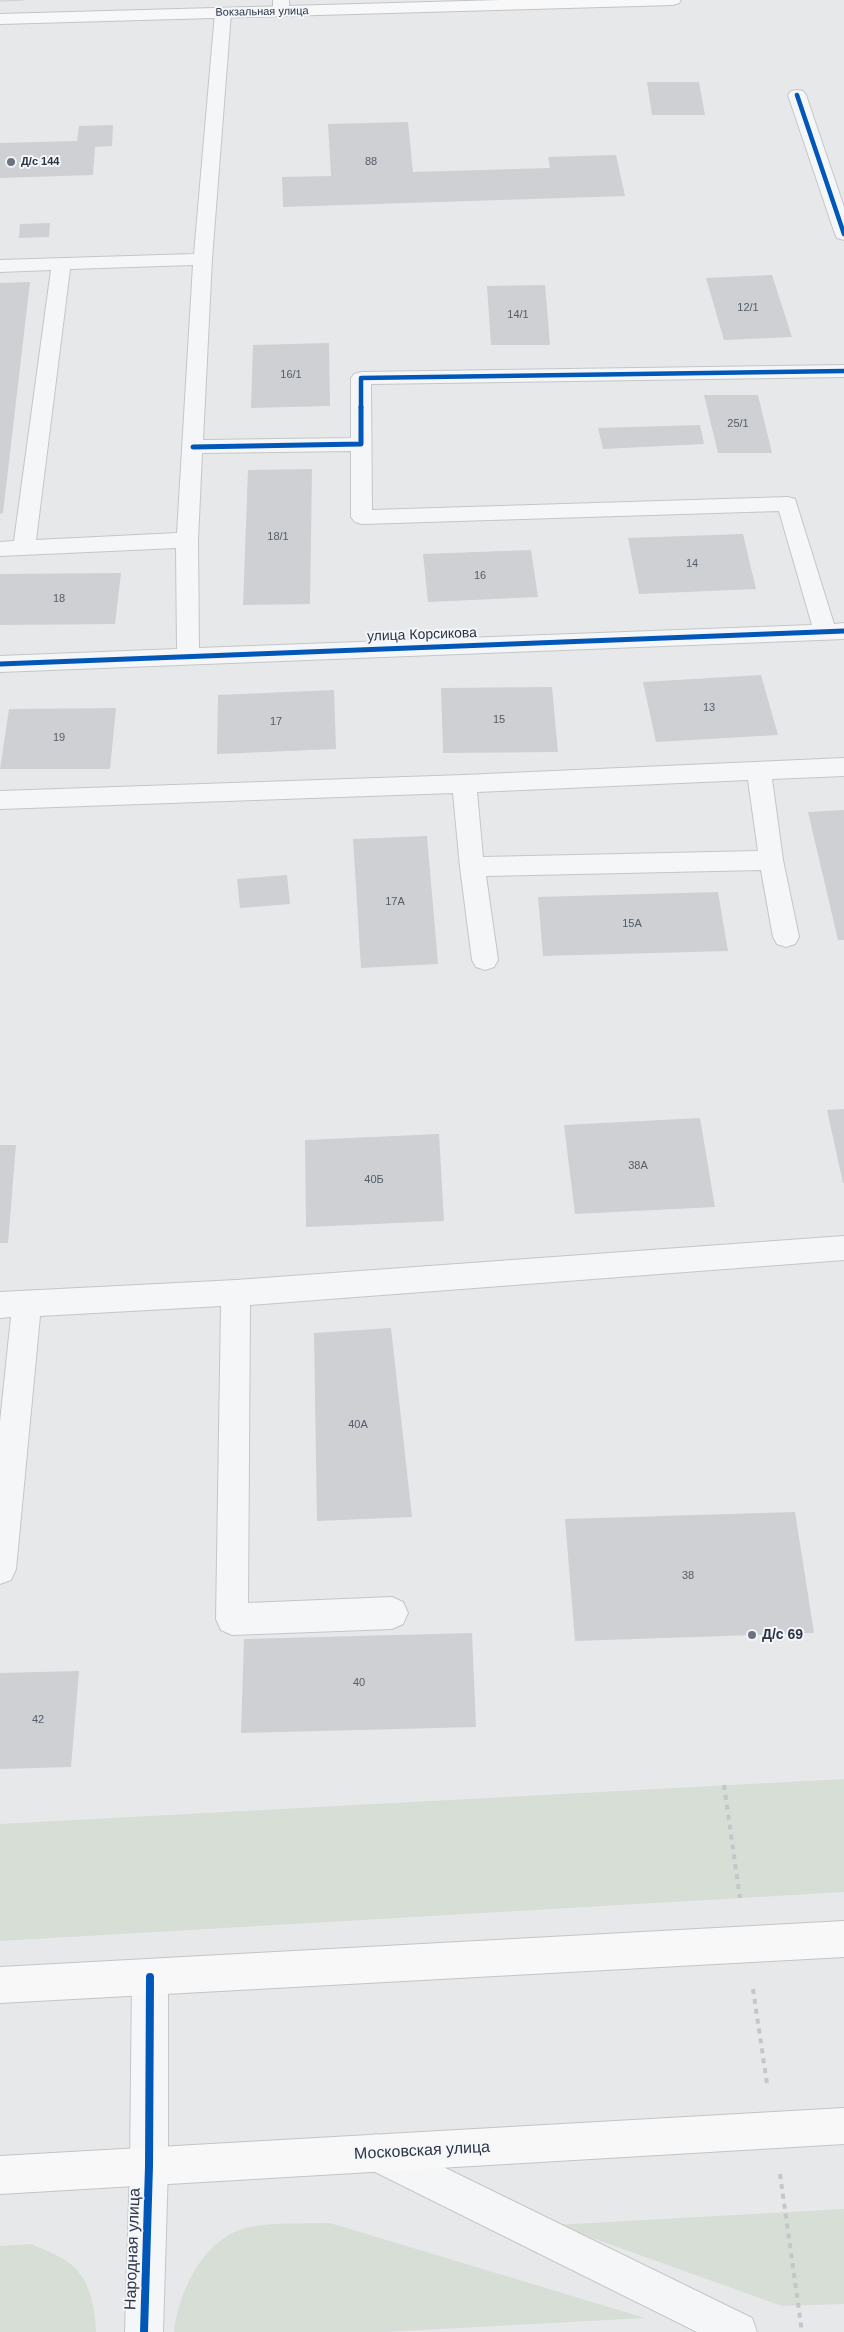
<!DOCTYPE html>
<html>
<head>
<meta charset="utf-8">
<style>
	body { margin:0 }
	canvas { display:block; background:#e6e8ea }
</style>
</head>
<body>
<canvas width="844" height="2332"></canvas>
<script>
const g = document.querySelector('canvas').getContext('2d');
g.lineJoin = 'round';
function fillPath(path, color) { g.fillStyle = color; g.fill(path, 'evenodd'); }
function trace(path, color, width, dash) { g.strokeStyle = color; g.lineWidth = width; g.lineCap = dash ? 'butt' : 'round'; g.setLineDash(dash || []); g.stroke(path); }
function label(font, color, halo, rows, align = 'center') {
  g.font = font + ' Helvetica,sans-serif'; g.lineWidth = 4; g.setLineDash([]); g.textBaseline = 'middle'; g.strokeStyle = halo; g.fillStyle = color; for (const [text, x, y, turn = 0] of rows) {
    g.save(); g.translate(x, y); g.rotate((+turn || 0) * Math.PI / 180); g.textAlign = isNaN(turn) ? turn : align; if (halo) g.strokeText(text, 0, 0); g.fillText(text, 0, 0); g.restore();
  }
}
const green = new Path2D(`
	M 844,1779 L 844,1892 L 0,1941 L 0,1824 Z
	M 844,2209 L 844,2304 L 782,2306 L 556,2225 Z
	M 330,2223 L 645,2318 L 384,2332 L 174,2332 C 179,2291 204,2236 250,2227 C 273,2222 306,2224 330,2223 Z
	M 32,2244 C 43,2250 57,2254 68,2262 C 90,2278 95,2306 96,2332 L 0,2332 L 0,2246 Z`);
const building = new Path2D(`
	M 647,82 L 699,82 L 705,115 L 652,115 Z
	M 408,122 L 413,172 L 550,168 L 548,157 L 616,155 L 625,196 L 283,207 L 282,177 L 331,176 L 328,124 Z
	M 113,125 L 112,146 L 95,147 L 93,175 L 0,178 L 0,143 L 77,141 L 79,126 Z
	M 50,223 L 49,237 L 19,238 L 20,224 Z
	M 772,275 L 792,337 L 724,340 L 706,278 Z
	M 30,282 L 3,513 L 0,514 L 0,283 Z
	M 545,285 L 550,345 L 491,345 L 487,286 Z
	M 329,343 L 330,406 L 251,408 L 253,345 Z
	M 704,395 L 758,395 L 772,453 L 718,453 Z
	M 700,425 L 704,444 L 603,449 L 598,428 Z
	M 312,469 L 310,604 L 243,605 L 248,470 Z
	M 743,534 L 756,589 L 639,594 L 628,538 Z
	M 531,550 L 538,597 L 428,602 L 423,554 Z
	M 121,573 L 115,624 L 0,625 L 0,574 Z
	M 761,675 L 778,735 L 656,742 L 643,682 Z
	M 552,687 L 558,752 L 443,753 L 441,688 Z
	M 334,690 L 336,749 L 217,754 L 218,695 Z
	M 116,708 L 110,769 L 0,769 L 9,709 Z
	M 844,810 L 844,940 L 838,940 L 808,812 Z
	M 427,836 L 438,964 L 361,968 L 353,839 Z
	M 287,875 L 290,904 L 240,908 L 237,879 Z
	M 718,892 L 728,951 L 543,956 L 538,897 Z
	M 844,1109 L 844,1183 L 843,1183 L 827,1110 Z
	M 700,1118 L 715,1207 L 575,1214 L 564,1125 Z
	M 439,1134 L 444,1221 L 306,1227 L 305,1140 Z
	M 0,1145 L 16,1145 L 8,1243 L 0,1243 Z
	M 391,1328 L 412,1517 L 317,1521 L 314,1333 Z
	M 795,1512 L 814,1633 L 575,1641 L 565,1519 Z
	M 472,1633 L 476,1727 L 241,1733 L 244,1639 Z
	M 79,1671 L 71,1767 L 0,1769 L 0,1673 Z`);
const path = new Path2D(`
	M 724,1785 L 740,1898
	M 753,1989 L 767,2084
	M 780,2174 L 802,2332`);
const minor = new Path2D(`
	M 273,0 L 289,0 L 289,12 L 287,15 L 275,15 L 273,12 Z
	M 223,8 L 229,10 L 231,13 L 212,259 L 203,440 L 351,438 L 351,378 L 354,374 L 361,372 L 844,365 L 844,377 L 371,384 L 372,510 L 788,497 L 795,499 L 834,624 L 844,623 L 844,639 L 0,672 L 0,656 L 177,649 L 176,548 L 0,556 L 0,542 L 14,541 L 51,270 L 0,272 L 0,260 L 194,254 L 215,13 L 217,10 ZM 193,265 L 177,533 L 36,540 L 70,269 ZM 351,451 L 351,517 L 355,522 L 362,524 L 779,511 L 812,625 L 199,648 L 198,540 L 202,453 Z
	M 797,90 L 803,91 L 806,95 L 844,207 L 844,240 L 837,238 L 835,234 L 788,95 L 791,91 Z
	M 844,758 L 844,776 L 772,779 L 783,860 L 799,937 L 795,944 L 786,947 L 777,944 L 773,937 L 761,870 L 486,876 L 498,960 L 494,967 L 485,970 L 476,967 L 472,960 L 460,867 L 453,793 L 0,809 L 0,791 L 464,775 ZM 748,780 L 758,851 L 483,857 L 477,792 Z
	M 844,1236 L 844,1260 L 250,1305 L 248,1603 L 392,1597 L 403,1602 L 408,1613 L 403,1624 L 392,1629 L 232,1635 L 221,1630 L 216,1619 L 221,1306 L 40,1316 L 16,1569 L 11,1580 L 0,1584 L 0,1422 L 11,1317 L 0,1318 L 0,1292 L 236,1280 Z
	M 150,1959 L 163,1964 L 168,1977 L 168,2166 L 163,2332 L 125,2332 L 130,2166 L 132,1977 L 137,1964 Z
	M 376,2134 L 752,2318 L 757,2332 L 697,2332 L 363,2166 L 357,2153 L 363,2140 Z`);
const major = new Path2D(`
	M 501,0 L 681,0 L 679,3 L 673,5 L 0,24 L 0,14 Z
	M 844,1921 L 844,1957 L 0,2003 L 0,1967 Z
	M 844,2108 L 844,2144 L 0,2194 L 0,2156 Z`);
const tram = new Path2D(`
	M 0,1 L 24,0`);
const cyclewayFar2 = new Path2D(`
	M 797,95 L 844,234
	M 361,408 L 361,378 L 844,371`);
const cyclewayFar1 = new Path2D(`
	M 193,447 L 361,444 L 361,407
	M 0,664 L 844,631`);
const cycleway = new Path2D(`
	M 144,2332 L 149,2166 L 150,1977`);
const markers = [
	[11,162,5,"#6c737f"],
	[752,1635,5,"#6c737f"]
];
const farStreetnames = [
	["Вокзальная улица",262,12,-1]
];
const farPoinames = [
	["Д/с 144",21,162]
];
const numberNames = [
	["88",371,162],
	["12/1",748,308],
	["14/1",518,315],
	["16/1",291,375],
	["25/1",738,424],
	["18/1",278,537],
	["14",692,564],
	["16",480,576],
	["18",59,599],
	["13",709,708],
	["15",499,720],
	["17",276,722],
	["19",59,738],
	["17А",395,902],
	["15А",632,924],
	["38А",638,1166],
	["40Б",374,1180],
	["40А",358,1425],
	["38",688,1576],
	["40",359,1683],
	["42",38,1720]
];
const streetNames = [
	["улица Корсикова",422,635,-2]
];
const poiNames = [
	["Д/с 69",762,1635]
];
const nearStreetnames = [
	["Московская улица",422,2151,-3],
	["Народная улица",133,2249,-88]
];
fillPath(green, '#d6ded6');
fillPath(building, '#ced0d3');
trace(minor, '#c4c6c8', 2);
trace(major, '#c2c5c8', 2);
trace(path, '#c5c6ca', 4, [5, 5]);
fillPath(minor, '#f5f6f7');
fillPath(major, '#f8f8f8');
trace(tram, '#cecfd2', 1);
trace(cyclewayFar2, '#0057b8', 4.5);
trace(cyclewayFar1, '#0057b8', 5);
trace(cycleway, '#0057b8', 8);
for (const [x, y, r, color] of markers) { const dot = new Path2D(); dot.arc(x, y, r, 0, 2 * Math.PI); g.fillStyle = color; g.fill(dot); trace(dot, '#f4f6f9', 2); }
label('11px', '#2b3445', '#f4f6f9', farStreetnames);
label('bold 11px', '#2b3445', '#f4f6f9', farPoinames, 'left');
label('11px', '#545c69', null, numberNames);
label('14px', '#2b3445', '#f4f6f9', streetNames);
label('bold 14px', '#2b3445', '#f4f6f9', poiNames, 'left');
label('16px', '#2b3445', '#f4f6f9', nearStreetnames);
</script>
</body>
</html>
